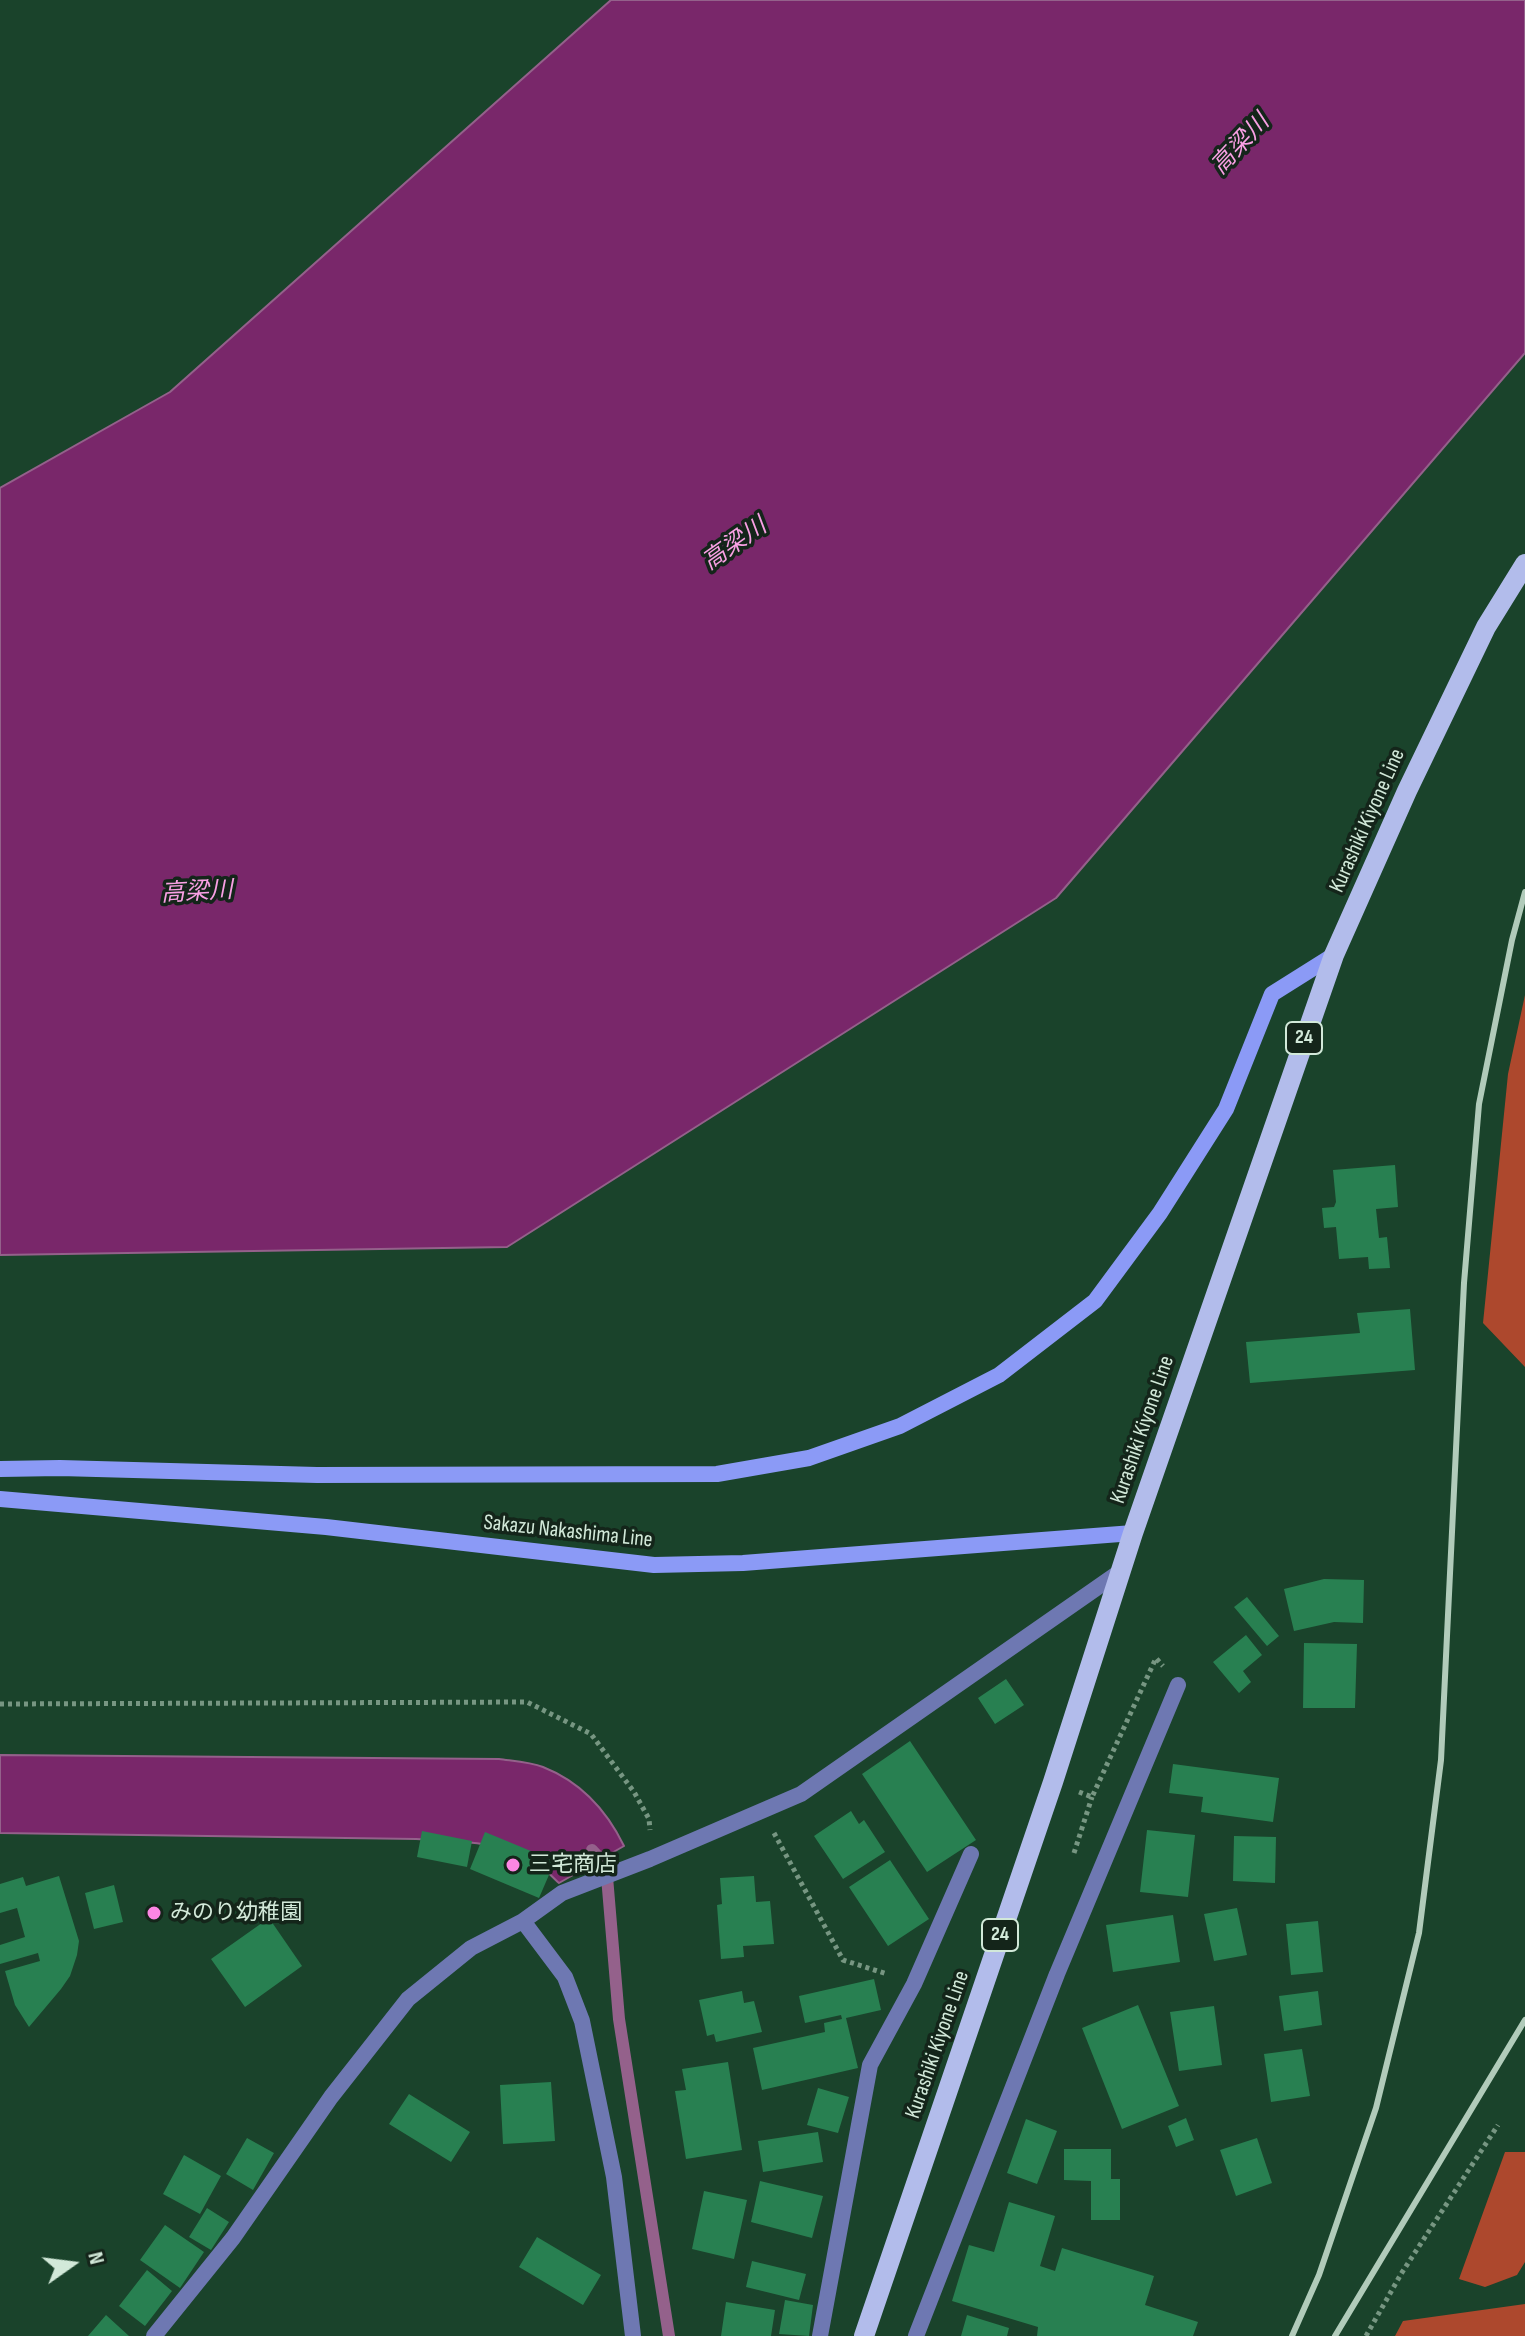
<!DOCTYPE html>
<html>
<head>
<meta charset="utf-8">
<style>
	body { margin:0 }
	#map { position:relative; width:1525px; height:2336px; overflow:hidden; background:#1a432b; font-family:"Sofia Sans Condensed",sans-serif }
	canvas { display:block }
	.north { position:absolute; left:32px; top:2224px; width:80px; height:80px; -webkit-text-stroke:6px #14251a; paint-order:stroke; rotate:76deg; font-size:22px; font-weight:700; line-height:32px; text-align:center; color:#d2e9d9 }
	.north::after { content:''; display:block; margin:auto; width:28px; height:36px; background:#d2e9d9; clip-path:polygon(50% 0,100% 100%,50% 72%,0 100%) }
</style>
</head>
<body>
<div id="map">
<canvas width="1525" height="2336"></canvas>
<div class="north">N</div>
</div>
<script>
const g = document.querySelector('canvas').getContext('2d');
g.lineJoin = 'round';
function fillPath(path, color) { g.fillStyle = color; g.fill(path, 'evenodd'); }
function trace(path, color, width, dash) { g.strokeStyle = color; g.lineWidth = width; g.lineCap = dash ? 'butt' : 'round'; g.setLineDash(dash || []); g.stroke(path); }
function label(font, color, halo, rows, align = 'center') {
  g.font = font + ' "Sofia Sans Condensed","Noto Sans JP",sans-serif'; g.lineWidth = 7; g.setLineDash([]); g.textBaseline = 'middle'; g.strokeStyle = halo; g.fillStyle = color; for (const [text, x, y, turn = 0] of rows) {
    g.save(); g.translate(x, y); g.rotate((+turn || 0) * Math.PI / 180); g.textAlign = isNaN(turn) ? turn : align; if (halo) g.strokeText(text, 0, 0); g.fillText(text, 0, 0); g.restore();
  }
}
const forest = new Path2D(`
	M 1525,995 L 1525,1367 L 1483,1323 L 1508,1074 Z
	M 1505,2152 L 1525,2152 L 1525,2262 L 1517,2275 L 1485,2287 L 1459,2279 Z
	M 1525,2304 L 1525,2336 L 1395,2336 L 1403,2321 Z`);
const water = new Path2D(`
	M 611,0 L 1525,0 L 1525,353 L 1056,898 L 507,1247 L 0,1255 L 0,488 L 170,392 Z
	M 0,1755 L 499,1759 C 513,1761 530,1762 543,1767 C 581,1782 607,1811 624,1846 L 559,1883 C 550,1875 541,1864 530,1858 C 495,1840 454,1842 416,1839 L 0,1833 Z`);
const stream = new Path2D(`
	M 592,1850 L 606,1865 L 619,2019 L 669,2336`);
const building = new Path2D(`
	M 1395,1165 L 1398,1207 L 1376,1209 L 1379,1238 L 1387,1237 L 1390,1268 L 1369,1269 L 1368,1257 L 1339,1259 L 1336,1227 L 1324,1228 L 1322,1208 L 1334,1207 L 1336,1202 L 1333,1170 Z
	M 1410,1309 L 1415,1370 L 1250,1383 L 1246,1342 L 1360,1333 L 1357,1313 Z
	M 1324,1579 L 1364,1580 L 1363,1623 L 1334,1622 L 1294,1631 L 1284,1589 Z
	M 1247,1597 L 1279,1636 L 1267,1646 L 1234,1607 Z
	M 1246,1635 L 1262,1655 L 1243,1671 L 1251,1682 L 1239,1693 L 1213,1662 Z
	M 1304,1643 L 1357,1644 L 1355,1708 L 1303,1708 Z
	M 1006,1679 L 1024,1705 L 995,1724 L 978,1698 Z
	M 910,1741 L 976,1840 L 927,1872 L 862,1774 Z
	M 1173,1764 L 1279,1778 L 1273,1822 L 1201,1812 L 1203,1797 L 1169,1793 Z
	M 851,1811 L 859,1824 L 864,1820 L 885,1852 L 843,1879 L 814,1836 Z
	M 1147,1830 L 1195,1835 L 1188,1897 L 1140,1892 Z
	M 422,1831 L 472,1841 L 467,1867 L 417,1857 Z
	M 485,1832 L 555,1861 L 539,1898 L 470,1869 Z
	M 1234,1836 L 1276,1837 L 1275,1883 L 1233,1881 Z
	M 890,1860 L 929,1919 L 888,1946 L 849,1887 Z
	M 59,1876 L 79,1941 L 77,1955 L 70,1976 L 61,1989 L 29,2027 L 15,2005 L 5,1971 L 40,1961 L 38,1953 L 0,1964 L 0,1945 L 25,1937 L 17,1908 L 0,1913 L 0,1884 L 23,1877 L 26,1886 Z
	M 754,1876 L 756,1902 L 770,1901 L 774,1944 L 743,1946 L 744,1957 L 721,1959 L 717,1905 L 722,1904 L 720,1878 Z
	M 114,1885 L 123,1922 L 94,1929 L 85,1893 Z
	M 1237,1908 L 1247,1955 L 1214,1961 L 1204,1914 Z
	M 1173,1915 L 1180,1962 L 1113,1972 L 1106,1925 Z
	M 269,1918 L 302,1966 L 245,2007 L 211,1959 Z
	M 1318,1921 L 1323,1972 L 1291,1975 L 1286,1924 Z
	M 874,1979 L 881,2010 L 846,2018 L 858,2068 L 762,2090 L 753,2048 L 825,2032 L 824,2023 L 842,2019 L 841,2015 L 805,2023 L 799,1996 Z
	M 742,1991 L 744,2003 L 754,2001 L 762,2032 L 716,2042 L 714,2034 L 707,2036 L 699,2000 Z
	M 1318,1991 L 1322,2025 L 1284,2031 L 1279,1996 Z
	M 1138,2005 L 1179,2106 L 1122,2129 L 1082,2028 Z
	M 1214,2006 L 1222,2065 L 1179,2071 L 1170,2012 Z
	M 1302,2049 L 1310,2096 L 1271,2102 L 1264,2054 Z
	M 728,2062 L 742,2150 L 686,2159 L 675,2091 L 686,2090 L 682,2069 Z
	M 551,2082 L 555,2141 L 503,2144 L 500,2085 Z
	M 818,2088 L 849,2097 L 838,2133 L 807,2125 Z
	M 409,2094 L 470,2132 L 451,2162 L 389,2124 Z
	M 1186,2118 L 1194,2140 L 1176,2147 L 1168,2126 Z
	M 1026,2119 L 1057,2131 L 1037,2184 L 1007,2173 Z
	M 818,2132 L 823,2162 L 763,2172 L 758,2141 Z
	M 247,2138 L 274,2153 L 253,2190 L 226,2174 Z
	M 1257,2138 L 1272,2183 L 1236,2196 L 1220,2150 Z
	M 1064,2149 L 1111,2149 L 1111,2179 L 1120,2179 L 1120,2220 L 1091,2220 L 1091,2181 L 1064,2180 Z
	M 184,2155 L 221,2176 L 200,2214 L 163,2194 Z
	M 760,2181 L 823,2196 L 812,2238 L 751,2222 Z
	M 704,2191 L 747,2200 L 734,2259 L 692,2249 Z
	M 1009,2202 L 1055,2216 L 1040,2266 L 1055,2271 L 1062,2248 L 1154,2276 L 1145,2305 L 1198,2322 L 1193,2336 L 1037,2336 L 1038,2327 L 952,2301 L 969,2245 L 994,2252 Z
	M 207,2208 L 229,2222 L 211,2250 L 189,2237 Z
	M 165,2225 L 204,2252 L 180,2288 L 140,2260 Z
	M 537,2237 L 601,2275 L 583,2305 L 519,2267 Z
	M 752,2261 L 806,2274 L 799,2300 L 746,2287 Z
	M 147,2270 L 172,2291 L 145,2326 L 119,2306 Z
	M 785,2300 L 813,2305 L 809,2336 L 779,2334 Z
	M 726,2302 L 775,2310 L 771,2336 L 721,2336 Z
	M 106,2315 L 129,2336 L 88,2336 Z
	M 967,2315 L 1009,2328 L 1007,2336 L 961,2336 Z`);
const path = new Path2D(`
	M 0,1704 L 527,1702 L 591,1734 L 634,1792 L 649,1819 L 650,1830
	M 1079,1792 L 1092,1797 L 1156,1658 L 1163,1666
	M 774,1833 L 843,1960 L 887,1974
	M 1074,1853 L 1092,1797
	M 1366,2336 L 1401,2274 L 1498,2125`);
const minor = new Path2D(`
	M 523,1921 L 565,1977 L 582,2021 L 614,2177 L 633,2336
	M 154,2336 L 233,2238 L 331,2097 L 408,1999 L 471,1948 L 523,1921 L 562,1893 L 650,1859 L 801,1794 L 1121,1571
	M 820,2336 L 870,2065 L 914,1984 L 971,1854
	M 916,2336 L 1057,1974 L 1178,1685`);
const secondary = new Path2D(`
	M 0,1469 L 60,1468 L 317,1475 L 717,1474 L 809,1458 L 900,1426 L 999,1375 L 1095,1301 L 1160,1213 L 1226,1109 L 1272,994 L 1334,955
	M 0,1499 L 326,1527 L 654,1565 L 743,1563 L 1133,1533`);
const primary = new Path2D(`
	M 864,2336 L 1053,1782 L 1133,1533 L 1334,955 L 1407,791 L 1486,627 L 1525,564`);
const rail = new Path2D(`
	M 1292,2336 L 1319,2275 L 1376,2108 L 1419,1933 L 1441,1760 L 1464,1283 L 1479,1104 L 1512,940 L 1525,892
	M 1335,2336 L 1525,2020`);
const markers = [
	[513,1865,8,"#fc86e3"],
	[154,1913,8,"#fc86e3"]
];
const shields = [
	[1304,1038,36],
	[1000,1935,36]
];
const shieldNames = [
	["24",1304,1038],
	["24",1000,1935]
];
const streetNames = [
	["Kurashiki Kiyone Line",1368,821,-66],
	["Kurashiki Kiyone Line",1143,1430,-71],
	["Sakazu Nakashima Line",568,1532,6],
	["Kurashiki Kiyone Line",938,2045,-71]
];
const poiNames = [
	["三宅商店",529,1865],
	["みのり幼稚園",170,1913]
];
const waterNames = [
	["高梁川",1241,145,-47],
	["高梁川",735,545,-35],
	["高梁川",197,893,-3]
];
fillPath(forest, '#ad482d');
fillPath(water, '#79276a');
trace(water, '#94618b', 2);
trace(stream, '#94618b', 12);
fillPath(building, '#288051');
trace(path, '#779682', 5, [4, 4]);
trace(minor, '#6e78b2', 16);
trace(secondary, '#8b9af6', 16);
trace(primary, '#b2bceb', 20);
trace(rail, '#b1cbba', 6);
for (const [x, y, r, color] of markers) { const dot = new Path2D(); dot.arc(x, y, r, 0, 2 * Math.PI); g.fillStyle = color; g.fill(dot); trace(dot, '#14251a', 3); }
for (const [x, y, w] of shields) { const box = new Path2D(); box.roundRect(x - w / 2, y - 16, w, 32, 6); g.fillStyle = '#14251a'; g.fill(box); trace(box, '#d2e9d9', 2); }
label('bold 20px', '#d2e9d9', null, shieldNames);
label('22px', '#d2e9d9', '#14251a', streetNames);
label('22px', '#d2e9d9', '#14251a', poiNames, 'left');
label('italic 24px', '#f9a0e4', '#14251a', waterNames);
</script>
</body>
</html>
